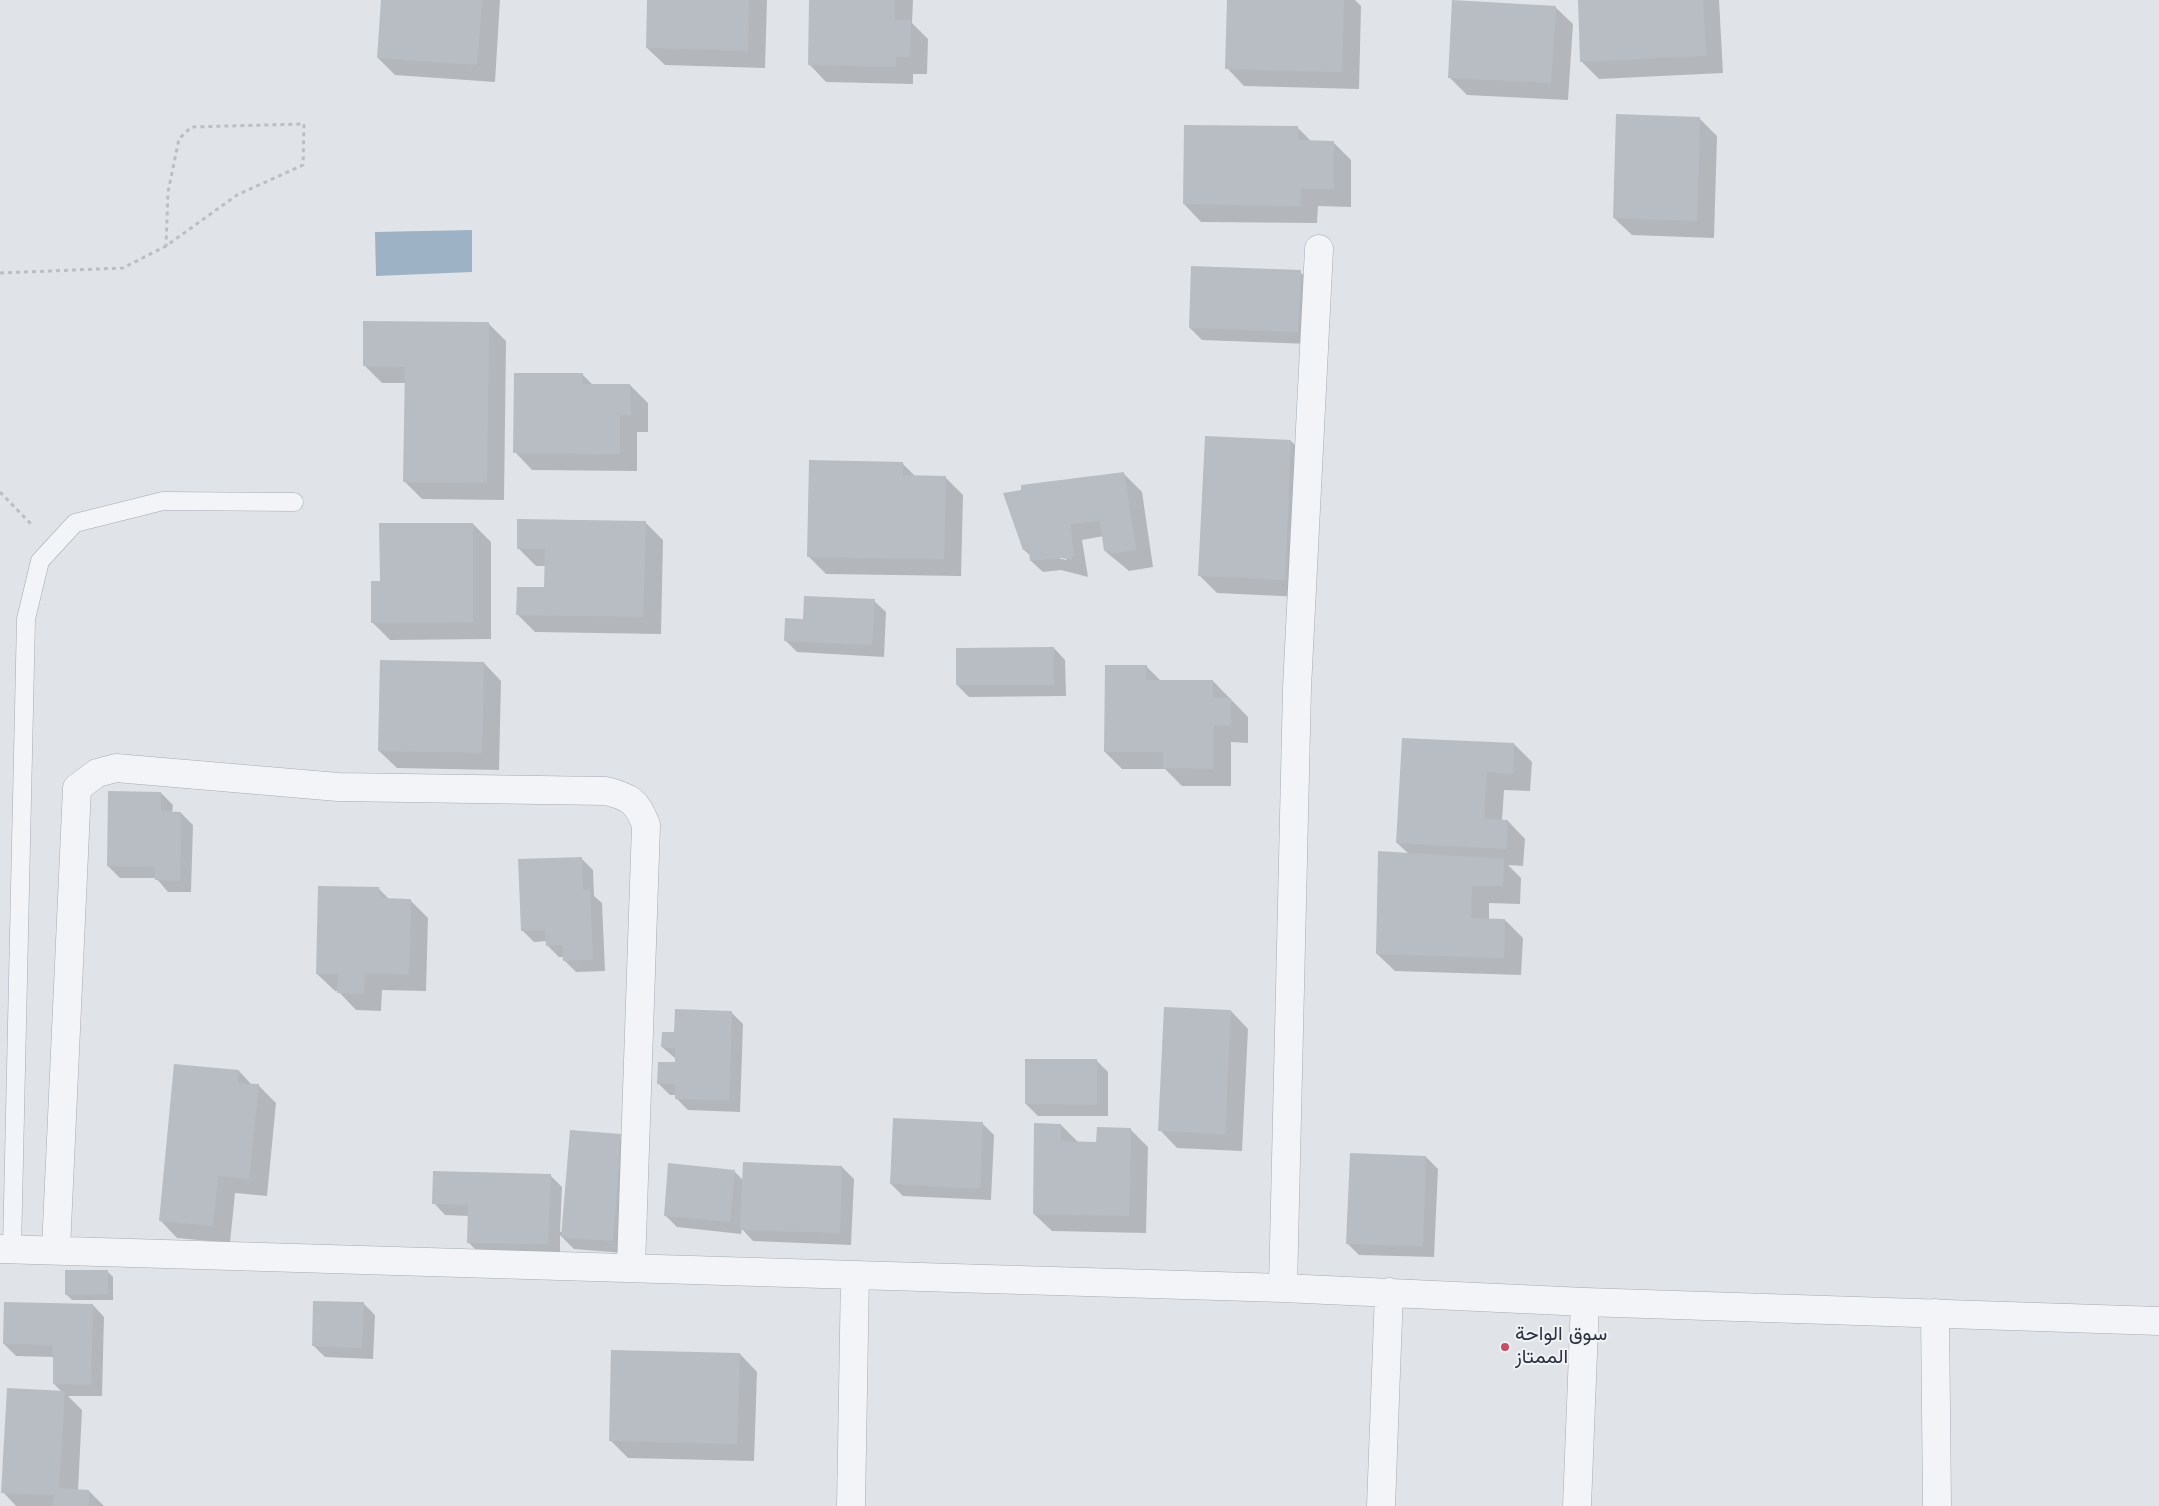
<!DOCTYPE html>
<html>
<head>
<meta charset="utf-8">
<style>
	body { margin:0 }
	canvas { display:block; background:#e0e4e8 }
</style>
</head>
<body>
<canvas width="2159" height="1506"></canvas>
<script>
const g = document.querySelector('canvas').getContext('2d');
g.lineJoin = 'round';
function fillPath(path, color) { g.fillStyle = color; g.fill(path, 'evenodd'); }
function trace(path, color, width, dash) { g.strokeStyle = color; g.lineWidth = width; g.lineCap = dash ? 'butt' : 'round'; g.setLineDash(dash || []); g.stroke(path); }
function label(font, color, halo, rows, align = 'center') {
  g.font = font + ' Jost,Vazirmatn,sans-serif'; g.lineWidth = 4; g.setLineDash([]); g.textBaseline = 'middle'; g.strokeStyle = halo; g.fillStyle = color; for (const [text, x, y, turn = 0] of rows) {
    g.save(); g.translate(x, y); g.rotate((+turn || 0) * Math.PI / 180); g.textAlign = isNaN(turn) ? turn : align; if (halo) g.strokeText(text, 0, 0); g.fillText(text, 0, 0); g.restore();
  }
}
const water = new Path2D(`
	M 472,230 L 472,272 L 376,276 L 375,232 Z`);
const shadow = new Path2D(`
	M 382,0 L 500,0 L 495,82 L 395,75 L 378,58 Z
	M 649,0 L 767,0 L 765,68 L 665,65 L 647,48 Z
	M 810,0 L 913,0 L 912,23 L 928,39 L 927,74 L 913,74 L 913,84 L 826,82 L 809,64 Z
	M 1228,0 L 1355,0 L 1361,6 L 1359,89 L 1244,86 L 1227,68 Z
	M 1579,0 L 1719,0 L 1723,73 L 1599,79 L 1582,62 Z
	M 1555,7 L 1573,24 L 1568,100 L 1467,95 L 1449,77 Z
	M 1699,118 L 1717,136 L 1714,238 L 1632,235 L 1614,218 Z
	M 1297,127 L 1311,141 L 1333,142 L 1351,160 L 1351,207 L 1318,206 L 1317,223 L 1201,222 L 1184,204 Z
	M 1300,272 L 1312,283 L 1309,344 L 1202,340 L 1190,328 Z
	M 489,324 L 506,341 L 504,500 L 422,499 L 404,481 L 406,383 L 382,383 L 364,365 Z
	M 583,375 L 594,386 L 630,385 L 648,403 L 648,432 L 637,432 L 637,471 L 532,470 L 515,452 Z
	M 1206,437 L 1291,441 L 1309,459 L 1302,597 L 1217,593 L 1199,575 Z
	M 902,463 L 916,477 L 945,477 L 963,495 L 961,576 L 826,574 L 808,556 Z
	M 1124,474 L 1142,492 L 1153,567 L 1129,571 L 1105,551 L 1104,536 L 1082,540 L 1088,577 L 1061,570 L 1043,572 L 1031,561 L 1031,556 L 1024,550 ZM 1034,552 L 1067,558 L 1066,560 Z
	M 645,522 L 663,540 L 661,634 L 535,632 L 518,615 L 545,589 L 546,566 L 536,566 L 518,548 Z
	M 473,524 L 491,542 L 491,639 L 390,640 L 372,622 L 381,582 Z
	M 874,601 L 886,612 L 884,657 L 797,652 L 785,640 L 804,620 Z
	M 1054,648 L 1065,660 L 1066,696 L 969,697 L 957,685 Z
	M 484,663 L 501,681 L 499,770 L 397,768 L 379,751 Z
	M 1146,666 L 1161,681 L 1213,681 L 1248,717 L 1248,743 L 1231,742 L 1231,786 L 1182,786 L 1165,769 L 1122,769 L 1105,752 Z
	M 1514,744 L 1532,762 L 1530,791 L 1504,790 L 1502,821 L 1508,821 L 1525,839 L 1523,866 L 1508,865 L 1521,878 L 1520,904 L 1489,903 L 1489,920 L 1505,920 L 1523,938 L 1521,975 L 1395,971 L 1377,954 L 1409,854 L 1397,843 Z
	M 161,793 L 173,805 L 172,813 L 181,813 L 193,825 L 191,892 L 168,892 L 156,878 L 120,878 L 108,866 Z
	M 581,858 L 593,870 L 594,896 L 602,903 L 605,971 L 576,972 L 564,960 L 564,957 L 559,957 L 547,945 L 547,941 L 534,942 L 522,930 Z
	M 378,888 L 390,900 L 410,900 L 428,918 L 426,991 L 382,990 L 381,1011 L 356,1010 L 338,991 L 335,991 L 317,974 Z
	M 1231,1011 L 1248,1029 L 1242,1151 L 1177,1148 L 1160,1130 Z
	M 731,1012 L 743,1024 L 740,1112 L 688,1110 L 676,1098 L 676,1095 L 670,1095 L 658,1083 L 676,1064 L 676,1059 L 662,1047 L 675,1033 Z
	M 1096,1060 L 1108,1072 L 1108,1116 L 1038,1116 L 1026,1104 Z
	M 239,1071 L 252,1085 L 258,1085 L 276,1103 L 267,1196 L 235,1193 L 230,1243 L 177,1238 L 160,1220 Z
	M 982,1123 L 994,1135 L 991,1200 L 903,1196 L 891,1184 Z
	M 1061,1125 L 1078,1142 L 1098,1143 L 1130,1129 L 1148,1147 L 1146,1233 L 1052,1231 L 1034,1214 Z
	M 621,1136 L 633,1147 L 624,1253 L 574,1249 L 560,1235 L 560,1256 L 480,1254 L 468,1242 L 469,1216 L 445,1215 L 434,1203 L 550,1175 L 562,1187 L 560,1232 L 563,1232 Z
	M 1426,1157 L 1438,1169 L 1434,1257 L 1359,1255 L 1347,1243 Z
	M 842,1167 L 854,1179 L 851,1245 L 753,1241 L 742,1229 L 741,1234 L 677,1227 L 665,1215 L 734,1171 L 743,1180 Z
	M 107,1271 L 113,1277 L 113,1300 L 72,1300 L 66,1294 Z
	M 363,1303 L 375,1315 L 373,1359 L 325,1357 L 313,1345 Z
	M 93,1305 L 104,1317 L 102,1396 L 68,1396 L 82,1410 L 78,1491 L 89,1491 L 104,1506 L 16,1506 L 3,1492 L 62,1392 L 54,1384 L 54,1357 L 16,1356 L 4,1344 Z
	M 740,1354 L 757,1372 L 754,1461 L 628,1458 L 610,1440 Z`);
const building = new Path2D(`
	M 381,0 L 482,0 L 477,65 L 377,58 Z
	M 647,0 L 749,0 L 748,51 L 646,48 Z
	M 809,0 L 895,0 L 895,20 L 911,20 L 910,57 L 896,57 L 896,67 L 808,65 Z
	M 1227,0 L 1344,0 L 1342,72 L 1225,69 Z
	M 1452,0 L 1556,6 L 1551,83 L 1448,78 Z
	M 1578,0 L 1703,0 L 1706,56 L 1580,62 Z
	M 1616,114 L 1700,117 L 1697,221 L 1613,218 Z
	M 1184,125 L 1298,126 L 1298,140 L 1334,141 L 1334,189 L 1301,189 L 1300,206 L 1183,204 Z
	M 1191,266 L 1301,270 L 1298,332 L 1189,328 Z
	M 363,321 L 489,322 L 487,483 L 403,482 L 405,367 L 363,366 Z
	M 514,373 L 583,373 L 583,384 L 630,384 L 631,415 L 620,415 L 620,454 L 513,453 Z
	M 1205,436 L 1291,440 L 1285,580 L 1198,576 Z
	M 809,460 L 903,462 L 903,475 L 946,476 L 944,559 L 807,557 Z
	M 1124,472 L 1136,550 L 1110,554 L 1110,551 L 1104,551 L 1100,521 L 1070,524 L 1074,556 L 1071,557 L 1072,560 L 1061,558 L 1030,561 L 1029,550 L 1023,550 L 1003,493 L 1021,490 L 1021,485 Z
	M 517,519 L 646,521 L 643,617 L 516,615 L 517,587 L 544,587 L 545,549 L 517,549 Z
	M 379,523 L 473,523 L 473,622 L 371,623 L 371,581 L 380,581 Z
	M 804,596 L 875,599 L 872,645 L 784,641 L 785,618 L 803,619 Z
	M 1054,647 L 1054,685 L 956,685 L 956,648 Z
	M 380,660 L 484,662 L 482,753 L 378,751 Z
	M 1105,665 L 1147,665 L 1146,680 L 1213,680 L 1213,698 L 1231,698 L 1231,726 L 1214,725 L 1214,769 L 1163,768 L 1163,752 L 1104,752 Z
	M 1402,738 L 1514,743 L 1513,774 L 1487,772 L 1484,819 L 1508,820 L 1506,849 L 1396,843 Z
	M 108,791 L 161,792 L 161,811 L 181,812 L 180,881 L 155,880 L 155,867 L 107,866 Z
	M 1378,851 L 1504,859 L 1503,886 L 1472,886 L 1471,918 L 1505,919 L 1504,958 L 1376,954 Z
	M 582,857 L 583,890 L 590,890 L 593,960 L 563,961 L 562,945 L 546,946 L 545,930 L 521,931 L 518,859 Z
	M 318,886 L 379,887 L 381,898 L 411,899 L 409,974 L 365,973 L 364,994 L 337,993 L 338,974 L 316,974 Z
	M 1164,1007 L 1231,1010 L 1225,1134 L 1158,1131 Z
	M 675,1009 L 732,1011 L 729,1100 L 675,1099 L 675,1084 L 657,1084 L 658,1062 L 675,1062 L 675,1048 L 661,1047 L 662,1032 L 674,1032 Z
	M 1025,1059 L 1097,1059 L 1097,1105 L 1025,1104 Z
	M 174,1064 L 239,1070 L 238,1083 L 259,1084 L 249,1179 L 218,1176 L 213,1226 L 159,1221 Z
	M 893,1118 L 983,1122 L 980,1189 L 890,1184 Z
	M 1034,1123 L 1061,1124 L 1061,1141 L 1096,1142 L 1097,1127 L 1131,1128 L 1129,1216 L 1033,1214 Z
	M 570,1130 L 621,1134 L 613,1241 L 561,1237 Z
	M 1350,1153 L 1426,1156 L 1423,1246 L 1346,1244 Z
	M 743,1162 L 842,1166 L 840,1233 L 740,1230 Z
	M 668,1163 L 735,1170 L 730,1222 L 664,1216 Z
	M 433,1171 L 551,1174 L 548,1244 L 467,1243 L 468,1205 L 432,1204 Z
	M 65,1270 L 108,1270 L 108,1294 L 65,1295 Z
	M 313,1301 L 364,1302 L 362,1348 L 312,1346 Z
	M 4,1302 L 93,1304 L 91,1385 L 53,1384 L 53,1345 L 3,1344 Z
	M 611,1350 L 740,1353 L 737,1444 L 609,1441 Z
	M 7,1388 L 65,1391 L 59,1488 L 89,1490 L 89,1506 L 53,1506 L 54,1495 L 1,1493 Z`);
const path = new Path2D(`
	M 0,273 L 123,268 L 166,246 L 237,195 L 303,165 L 304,124 L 191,127 L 179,139 L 168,192 L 166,246
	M 0,492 L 32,525`);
const service = new Path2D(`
	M 12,1249 L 26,619 L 40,561 L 75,523 L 163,501 L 294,502`);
const minor = new Path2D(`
	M 0,1249 L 1283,1288 L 1585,1302 L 2159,1321
	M 56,1249 L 77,788 L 97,773 L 116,768 L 338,787 L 606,791 C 630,797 637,801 646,825 L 631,1267
	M 1283,1288 L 1297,688 L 1319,249
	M 1935,1313 L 1937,1506
	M 851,1506 L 855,1275
	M 1381,1506 L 1389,1292
	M 1577,1506 L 1585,1302`);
const markers = [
	[1505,1347,5,"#c44f64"]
];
const poiNames = [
	["سوق الواحة",1515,1335],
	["الممتاز",1515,1358]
];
fillPath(water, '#9eb2c5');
fillPath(shadow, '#0003');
fillPath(building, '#b8bdc4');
trace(service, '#a6abb2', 19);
trace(minor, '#a6abb2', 29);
trace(path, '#bbbec3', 3, [4, 4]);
trace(service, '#f3f4f7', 18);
trace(minor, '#f3f4f7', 28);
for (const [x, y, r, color] of markers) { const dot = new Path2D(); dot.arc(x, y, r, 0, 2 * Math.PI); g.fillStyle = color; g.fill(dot); trace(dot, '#f0f2f6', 2); }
label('20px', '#2a323e', '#f0f2f6', poiNames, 'left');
</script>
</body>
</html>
